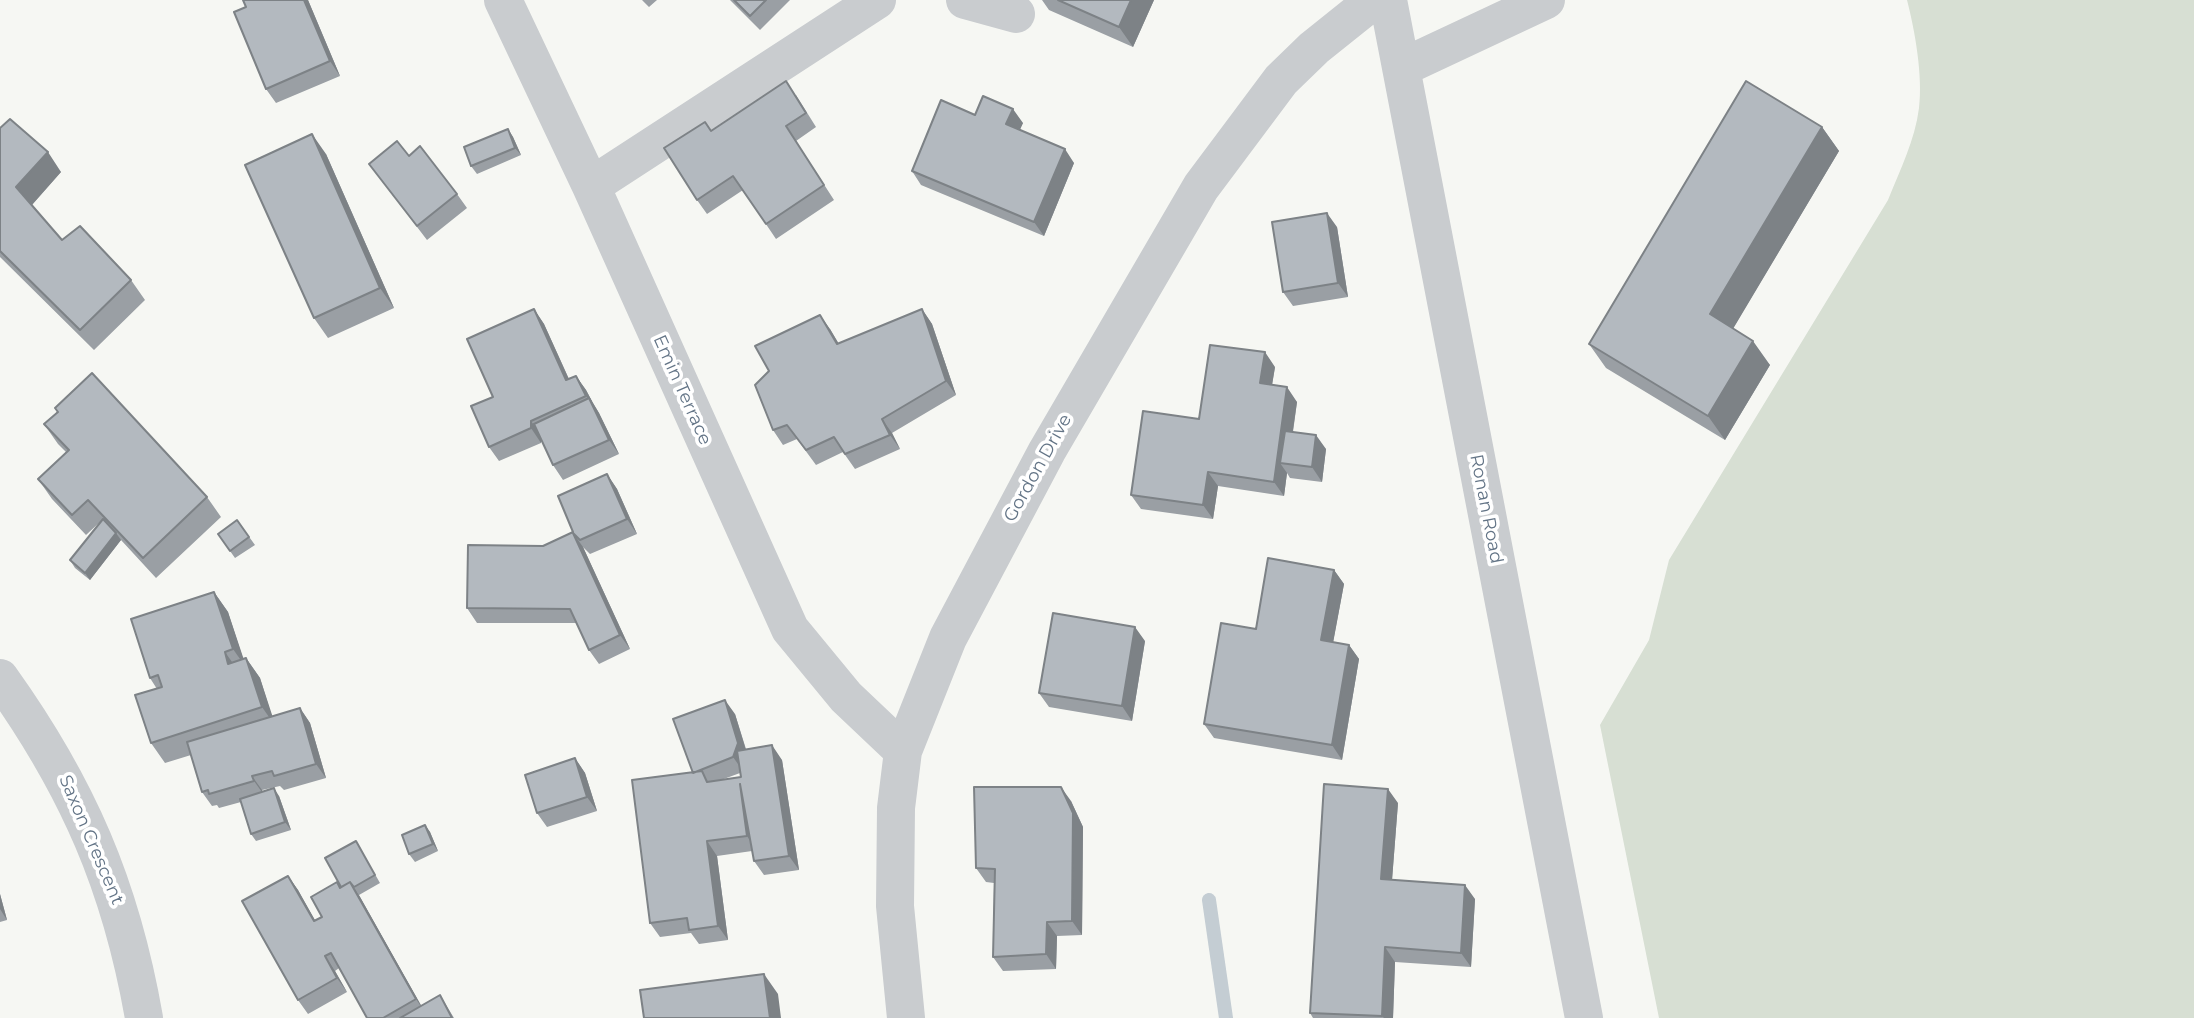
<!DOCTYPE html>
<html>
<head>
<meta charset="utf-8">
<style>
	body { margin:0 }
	canvas { display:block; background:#f6f7f3 }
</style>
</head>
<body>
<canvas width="2194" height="1018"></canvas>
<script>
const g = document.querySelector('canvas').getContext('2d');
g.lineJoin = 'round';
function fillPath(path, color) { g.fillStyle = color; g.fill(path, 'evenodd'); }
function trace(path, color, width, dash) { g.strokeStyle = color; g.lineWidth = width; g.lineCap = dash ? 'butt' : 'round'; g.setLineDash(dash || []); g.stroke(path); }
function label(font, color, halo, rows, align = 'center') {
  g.font = font + ' Montserrat,sans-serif'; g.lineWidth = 7; g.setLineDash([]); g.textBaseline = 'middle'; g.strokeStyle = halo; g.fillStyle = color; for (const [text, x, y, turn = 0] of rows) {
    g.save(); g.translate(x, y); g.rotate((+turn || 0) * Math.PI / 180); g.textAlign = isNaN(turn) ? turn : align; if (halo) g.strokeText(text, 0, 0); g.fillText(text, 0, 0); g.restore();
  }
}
const green = new Path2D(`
	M 1907,0 L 2194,0 L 2194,1018 L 1659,1018 L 1600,725 L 1649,640 L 1669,560 L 1888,200 C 1900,170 1915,140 1919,108 C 1923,76 1915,31 1907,0 Z`);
const stream = new Path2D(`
	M 1209,900 L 1226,1018`);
const minor = new Path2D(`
	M 503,0 L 591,186 L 790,629 L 846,697 L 903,751
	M 965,0 L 1016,14
	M 1388,0 L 1584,1018
	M 1401,68 L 1546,0
	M 591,186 L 877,0
	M 0,678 C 78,787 121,886 144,1018
	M 906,1018 L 895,906 L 896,808 L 903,751 L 948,638 L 1047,451 L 1201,187 L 1281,80 L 1314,48 L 1374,0`);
const wall = new Path2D(`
	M 243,0 L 308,0 L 340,76 L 276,103 L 266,89 L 246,7 Z
	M 642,0 L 657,0 L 649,7 Z
	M 730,0 L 790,0 L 760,30 Z
	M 1042,0 L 1154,0 L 1133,47 L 1049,10 Z
	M 796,95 L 816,127 L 796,141 L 834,200 L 776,239 L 743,190 L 707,214 L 697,200 L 712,131 Z
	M 975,115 L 1023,123 L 1019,130 L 1074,163 L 1044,236 L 921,185 L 912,171 Z
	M 1822,127 L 1839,151 L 1733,328 L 1770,365 L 1725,440 L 1606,368 L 1589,344 Z
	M 0,128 L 61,172 L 32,205 L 62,240 L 131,280 L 145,300 L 94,350 L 0,257 Z
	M 508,129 L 513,137 L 521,155 L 477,174 L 471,166 Z
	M 326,154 L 394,308 L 328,338 L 314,318 Z
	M 409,156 L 457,194 L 467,208 L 427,240 L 369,164 Z
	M 1337,227 L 1348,297 L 1293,306 L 1283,292 Z
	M 534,309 L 544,324 L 569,379 L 576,376 L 586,390 L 593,403 L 599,413 L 619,454 L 563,480 L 553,465 L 541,439 L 541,443 L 499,461 L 489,447 L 493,397 Z
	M 922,309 L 932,324 L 956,395 L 892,433 L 900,449 L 855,469 L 843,452 L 816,465 L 797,439 L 783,445 L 773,430 L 830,329 L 839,344 Z
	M 1275,367 L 1272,385 L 1297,402 L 1293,432 L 1326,449 L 1322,482 L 1290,478 L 1287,473 L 1284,496 L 1218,486 L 1213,519 L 1141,509 L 1131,495 L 1199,419 Z
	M 55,408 L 207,497 L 221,517 L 156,578 L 121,540 L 90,580 L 75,568 L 70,560 L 101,521 L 86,535 L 52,499 L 38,479 L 66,452 L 58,444 L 44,424 L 57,412 Z
	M 607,474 L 617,489 L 637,534 L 590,554 L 583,547 L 630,649 L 599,664 L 589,650 L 577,623 L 477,623 L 467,608 L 543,546 L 573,532 Z
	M 237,520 L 255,545 L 235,558 L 218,534 Z
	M 1334,570 L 1344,584 L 1333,642 L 1349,645 L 1359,659 L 1342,760 L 1214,738 L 1204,724 L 1256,629 Z
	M 214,592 L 228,612 L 243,659 L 246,658 L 260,678 L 272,717 L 300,708 L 310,723 L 326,778 L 284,790 L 280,786 L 262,790 L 263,792 L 279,796 L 291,830 L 256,841 L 251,834 L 241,802 L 219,808 L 217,805 L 212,806 L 202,792 L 191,755 L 165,763 L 151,743 L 157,689 L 150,678 Z
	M 1145,641 L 1132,721 L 1049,707 L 1039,693 Z
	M 735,714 L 746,749 L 782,760 L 799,870 L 764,875 L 754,861 L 752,851 L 717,856 L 728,940 L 699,944 L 691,933 L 660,937 L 650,923 L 693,773 ZM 740,773 L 741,777 L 721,780 Z
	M 575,758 L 585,773 L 597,811 L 547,827 L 537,813 Z
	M 1071,801 L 1083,827 L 1082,935 L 1057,936 L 1056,969 L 1003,971 L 993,957 L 994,883 L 986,882 L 976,868 Z
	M 1398,803 L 1392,880 L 1475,899 L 1471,967 L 1395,962 L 1393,1018 L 1313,1018 L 1310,1013 Z
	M 425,825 L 430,832 L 438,851 L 415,862 L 409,854 Z
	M 356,841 L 380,883 L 359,895 L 421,1006 L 440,995 L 454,1018 L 367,1018 L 339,968 L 335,971 L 347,992 L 308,1014 L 298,1000 L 288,876 L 298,890 L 315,921 L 322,917 L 341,888 Z
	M 0,894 L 7,920 L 0,922 Z`);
const shadedWall = new Path2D(`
	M 304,0 L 308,0 L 340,76 L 330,61 Z
	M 1131,0 L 1154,0 L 1133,47 L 1119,27 Z
	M 1013,109 L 1023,123 L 1016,139 L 1006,124 Z
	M 1822,127 L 1839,151 L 1727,339 L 1710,314 Z
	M 508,129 L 513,137 L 521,155 L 515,148 Z
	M 312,134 L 326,154 L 394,308 L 380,288 Z
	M 1065,149 L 1074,163 L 1044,236 L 1034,222 Z
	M 48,152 L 61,172 L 30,207 L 16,187 Z
	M 1327,213 L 1337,227 L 1348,297 L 1338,283 Z
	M 534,309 L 544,324 L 576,395 L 566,380 Z
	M 922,309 L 932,324 L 956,395 L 946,381 Z
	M 820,315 L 830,329 L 847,358 L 837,344 Z
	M 1753,341 L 1770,365 L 1725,440 L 1708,416 Z
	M 1265,352 L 1275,367 L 1270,397 L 1260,383 Z
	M 576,376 L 586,390 L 593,403 L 599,413 L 619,454 L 609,440 L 593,406 L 586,396 Z
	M 1287,387 L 1297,402 L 1288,464 L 1280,463 L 1287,473 L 1284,496 L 1274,482 Z
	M 882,419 L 892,433 L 900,449 L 890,435 Z
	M 531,421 L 541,435 L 541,443 L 531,428 Z
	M 1316,435 L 1326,449 L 1322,482 L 1312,467 Z
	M 1208,472 L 1218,486 L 1213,519 L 1203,505 Z
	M 607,474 L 617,489 L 637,534 L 627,519 Z
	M 116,533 L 121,540 L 90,580 L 85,573 Z
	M 573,533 L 583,547 L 630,649 L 620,635 Z
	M 1334,570 L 1344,584 L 1331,654 L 1321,640 Z
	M 214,592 L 228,612 L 247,669 L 233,649 Z
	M 1135,627 L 1145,641 L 1132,721 L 1122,706 Z
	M 1349,645 L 1359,659 L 1342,760 L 1332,745 Z
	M 225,652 L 239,672 L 228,664 Z
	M 246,658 L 260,678 L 276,727 L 262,707 Z
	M 725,700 L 735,714 L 748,757 L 743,771 L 733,757 Z
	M 300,708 L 310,723 L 326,778 L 316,764 Z
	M 772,745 L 782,760 L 799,870 L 789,856 Z
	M 575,758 L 585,773 L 597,811 L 587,797 Z
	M 252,776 L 262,790 L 264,795 L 254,781 Z
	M 740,784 L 757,851 L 747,836 Z
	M 1061,787 L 1071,801 L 1083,827 L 1082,935 L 1072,921 Z
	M 274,788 L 279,796 L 291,830 L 285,822 Z
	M 1388,789 L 1398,803 L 1391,893 L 1381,879 Z
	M 425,825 L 430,832 L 438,851 L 433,844 Z
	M 707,841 L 717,856 L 728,940 L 718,926 Z
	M 288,876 L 298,890 L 324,936 L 314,921 Z
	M 350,882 L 360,897 L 426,1014 L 416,999 Z
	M 1465,885 L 1475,899 L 1471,967 L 1461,953 Z
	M 0,894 L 7,920 L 0,909 Z
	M 1047,922 L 1057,936 L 1056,969 L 1046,954 Z
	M 1385,947 L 1395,962 L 1393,1018 L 1384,1018 L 1382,1016 Z
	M 325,956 L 335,971 L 347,992 L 337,978 Z
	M 764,974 L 778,994 L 781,1018 L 770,1018 Z`);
const building = new Path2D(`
	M 243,0 L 304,0 L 330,61 L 266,89 L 234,12 L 246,7 Z
	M 734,0 L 766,0 L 750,16 Z
	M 1058,0 L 1131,0 L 1119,27 Z
	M 786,81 L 806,113 L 786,126 L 824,185 L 766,224 L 733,176 L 697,200 L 664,148 L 705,122 L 711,131 Z
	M 1746,81 L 1822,127 L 1710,314 L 1753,341 L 1708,416 L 1589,344 Z
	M 983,96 L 1013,109 L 1006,124 L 1065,149 L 1034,222 L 912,171 L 941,100 L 975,115 Z
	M 10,119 L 48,152 L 16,187 L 62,240 L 80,226 L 131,280 L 80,330 L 0,251 L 0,128 Z
	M 508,129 L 515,148 L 471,166 L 464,147 Z
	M 312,134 L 380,288 L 314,318 L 245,165 Z
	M 397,141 L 409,156 L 420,146 L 457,194 L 417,226 L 369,164 Z
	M 1327,213 L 1338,283 L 1283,292 L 1272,222 Z
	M 534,309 L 566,380 L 576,376 L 586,396 L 531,421 L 531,428 L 489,447 L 471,406 L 493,397 L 467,339 Z
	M 922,309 L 946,381 L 882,419 L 890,435 L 845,454 L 834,437 L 806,450 L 787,425 L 773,430 L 755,385 L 769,371 L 755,346 L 820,315 L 837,344 Z
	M 1210,345 L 1265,352 L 1260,383 L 1287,387 L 1274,482 L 1208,472 L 1203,505 L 1131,495 L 1143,411 L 1199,419 Z
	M 92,373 L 207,497 L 143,558 L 88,500 L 72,515 L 38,479 L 69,450 L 44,424 L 58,412 L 55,408 Z
	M 589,398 L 609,440 L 553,465 L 534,424 Z
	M 1285,431 L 1316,435 L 1312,467 L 1280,463 Z
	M 607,474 L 627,519 L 580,540 L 573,533 L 620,635 L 589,650 L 570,609 L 467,608 L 468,545 L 543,546 L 573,532 L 558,496 Z
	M 103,519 L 116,533 L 85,573 L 70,560 Z
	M 237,520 L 249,537 L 230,551 L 218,534 Z
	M 1268,558 L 1334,570 L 1321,640 L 1349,645 L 1332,745 L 1204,724 L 1221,623 L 1256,629 Z
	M 214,592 L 233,649 L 225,652 L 228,664 L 246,658 L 262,707 L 151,743 L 135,695 L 162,687 L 158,675 L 150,678 L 131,619 Z
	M 1053,613 L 1135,627 L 1122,706 L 1039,693 Z
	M 725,700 L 738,743 L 733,757 L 693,773 L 673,719 Z
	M 300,708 L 316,764 L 274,776 L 272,771 L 252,776 L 254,781 L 209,794 L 208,790 L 202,792 L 187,742 Z
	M 772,745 L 789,856 L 754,861 L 740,784 L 747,836 L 707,841 L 718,926 L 689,930 L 687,918 L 650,923 L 632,780 L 702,771 L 707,782 L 741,777 L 737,751 Z
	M 575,758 L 587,797 L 537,813 L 525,775 Z
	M 1324,784 L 1388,789 L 1381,879 L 1465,885 L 1461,953 L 1385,947 L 1382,1016 L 1310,1013 Z
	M 974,787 L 1061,787 L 1073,813 L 1072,921 L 1047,922 L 1046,954 L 993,957 L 995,869 L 976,868 Z
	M 274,788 L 285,822 L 251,834 L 240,799 Z
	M 425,825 L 433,844 L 409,854 L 402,835 Z
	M 356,841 L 375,875 L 354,887 L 350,882 L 341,887 L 325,858 Z
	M 288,876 L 314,921 L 322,917 L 311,897 L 337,882 L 340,888 L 350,882 L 416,999 L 383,1018 L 367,1018 L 331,953 L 325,956 L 337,978 L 298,1000 L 242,901 Z
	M 764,974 L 770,1018 L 644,1018 L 640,990 Z
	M 440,995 L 452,1018 L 400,1018 Z`);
const streetNames = [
	["Emin Terrace",682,390,66],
	["Gordon Drive",1038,468,-61],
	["Ronan Road",1486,509,79],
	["Saxon Crescent",91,840,67]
];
fillPath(green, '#d7dfd3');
trace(stream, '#c4cdd3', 14);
trace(minor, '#c9cccf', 38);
fillPath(wall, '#9a9fa4');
fillPath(shadedWall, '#7d8286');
fillPath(building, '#b3b9bf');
trace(building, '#7d8286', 2);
label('18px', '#637486', '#fff', streetNames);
</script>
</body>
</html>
